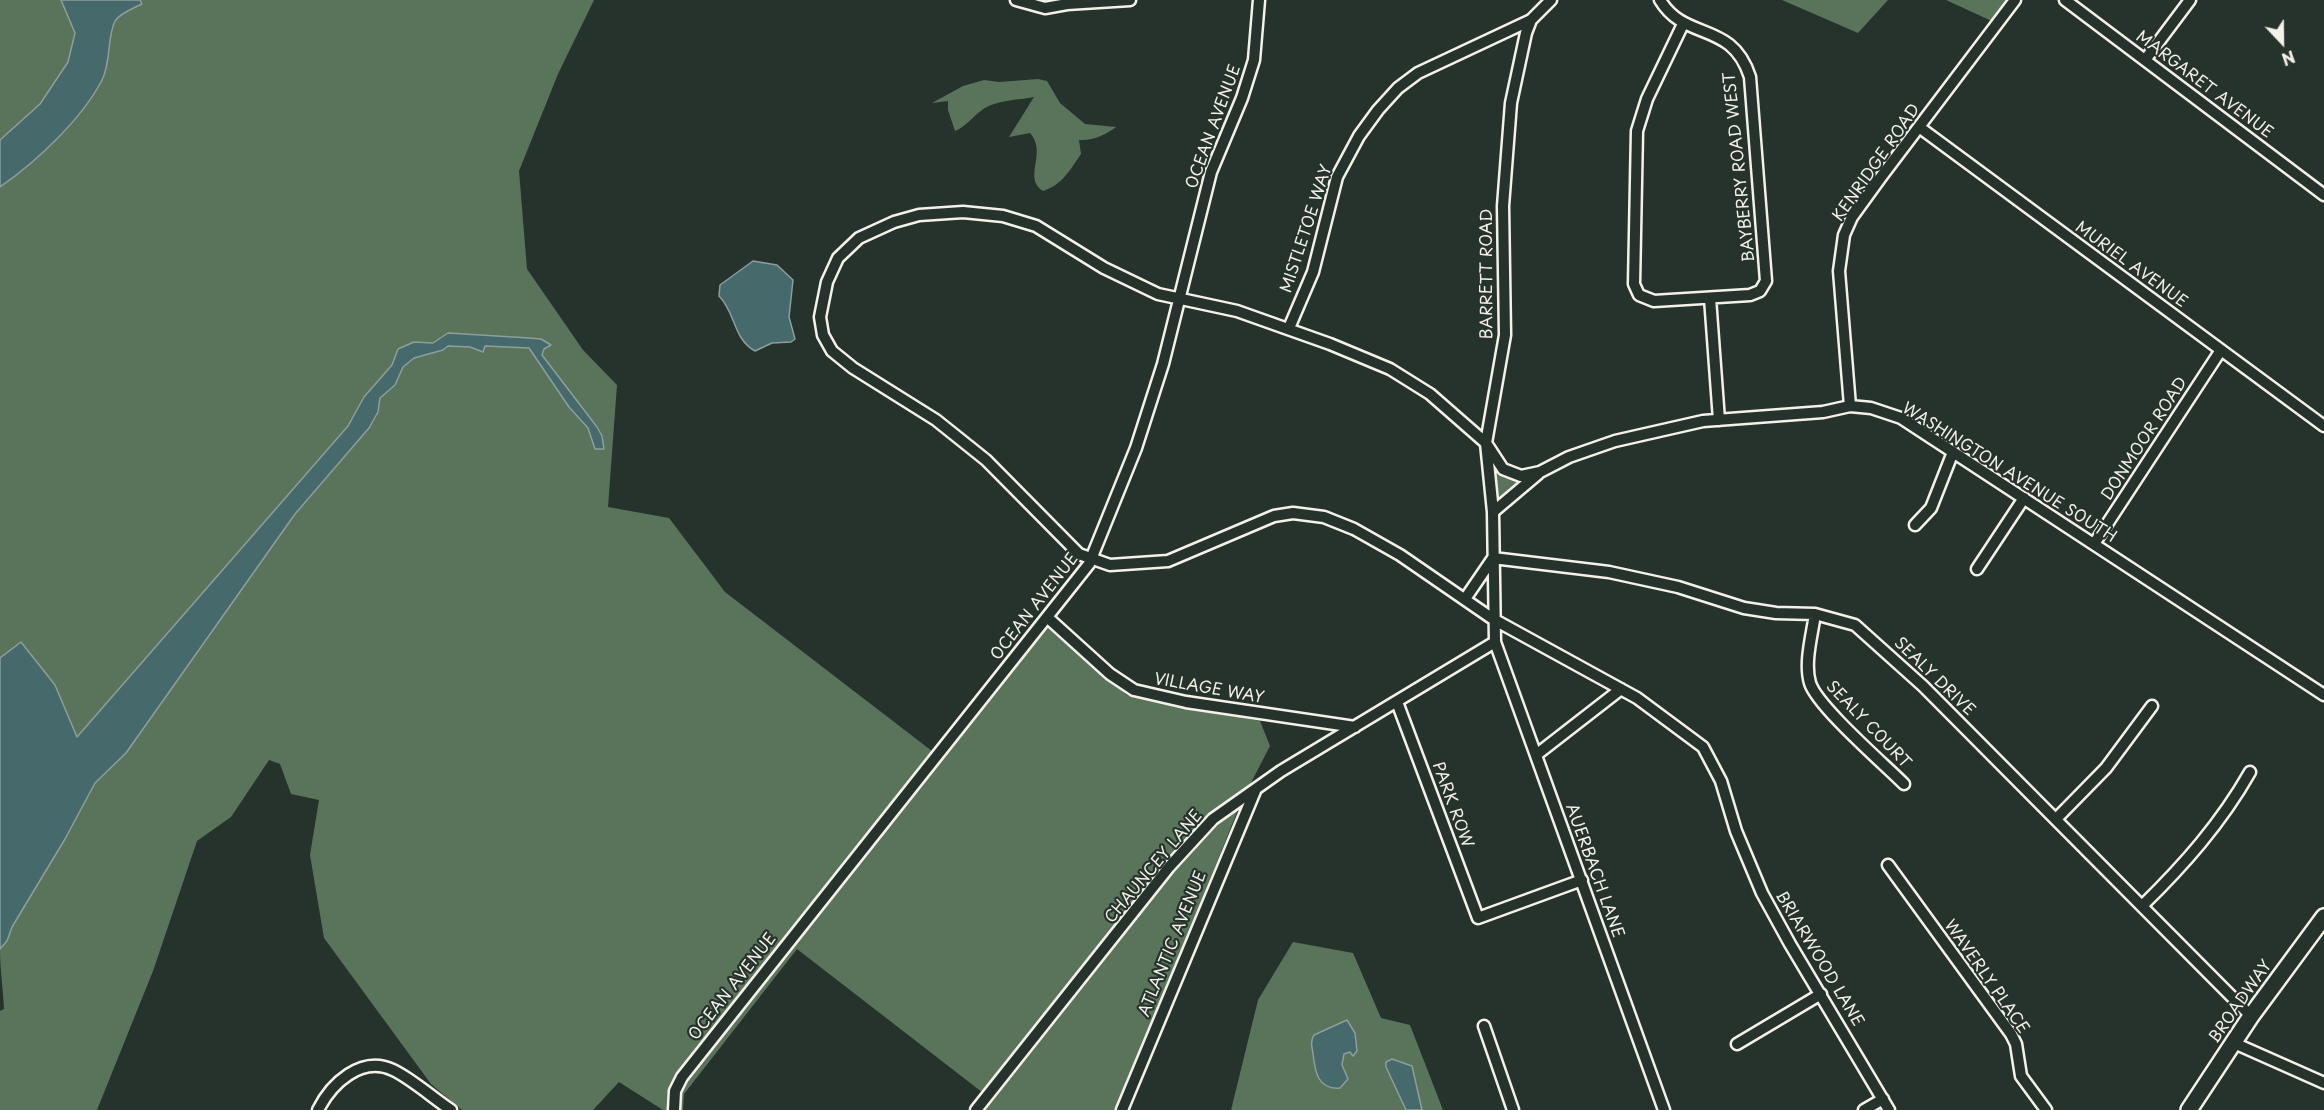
<!DOCTYPE html>
<html>
<head>
<meta charset="utf-8">
<style>
	body { margin:0 }
	#map { position:relative; width:2324px; height:1110px; overflow:hidden; background:#26332d; font-family:"Playpen Sans",sans-serif }
	canvas { display:block }
	.north { position:absolute; left:2252px; top:12px; width:60px; height:60px; -webkit-text-stroke:4px #26332d; paint-order:stroke; rotate:158deg; font-size:16px; font-weight:700; line-height:24px; text-align:center; color:#f4f1e8 }
	.north::after { content:''; display:block; margin:auto; width:21px; height:27px; background:#f4f1e8; clip-path:polygon(50% 0,100% 100%,50% 72%,0 100%) }
</style>
</head>
<body>
<div id="map">
<canvas width="2324" height="1110"></canvas>
<div class="north">N</div>
</div>
<script>
const g = document.querySelector('canvas').getContext('2d');
g.lineJoin = 'round';
function fillPath(path, color) { g.fillStyle = color; g.fill(path, 'evenodd'); }
function trace(path, color, width, dash) { g.strokeStyle = color; g.lineWidth = width; g.lineCap = dash ? 'butt' : 'round'; g.setLineDash(dash || []); g.stroke(path); }
function label(font, color, halo, rows, align = 'center') {
  g.font = font + ' "Playpen Sans",sans-serif'; g.lineWidth = 4.5; g.setLineDash([]); g.textBaseline = 'middle'; g.strokeStyle = halo; g.fillStyle = color; for (const [text, x, y, turn = 0] of rows) {
    g.save(); g.translate(x, y); g.rotate((+turn || 0) * Math.PI / 180); g.textAlign = isNaN(turn) ? turn : align; if (halo) g.strokeText(text, 0, 0); g.fillText(text, 0, 0); g.restore();
  }
}
const green = new Path2D(`
	M 0,0 L 594,0 L 558,74 L 519,171 L 527,269 L 583,350 L 617,385 L 608,507 L 669,518 L 725,592 L 941,758 L 1047,624 L 1127,695 L 1260,721 L 1270,746 L 1241,802 L 1118,1110 L 977,1110 L 987,1096 L 797,949 L 684,1094 L 683,1110 L 663,1110 L 619,1082 L 593,1110 L 462,1110 L 431,1084 L 324,938 L 310,855 L 319,800 L 291,794 L 280,764 L 269,760 L 231,817 L 197,841 L 153,971 L 97,1110 L 0,1110 L 0,1011 L 4,1009 C 3,988 0,970 0,949 L 7,941 L 12,927 L 21,642 L 0,658 Z
	M 1782,0 L 1888,0 L 1858,33 Z
	M 1946,0 L 2014,0 L 1996,23 Z
	M 1038,79 L 1047,81 L 1060,103 L 1085,124 L 1116,127 C 1105,135 1093,141 1079,140 L 1081,154 C 1070,170 1062,185 1043,191 C 1022,178 1048,153 1030,133 L 1009,137 L 1034,97 C 1019,100 995,100 982,110 C 972,117 967,126 955,131 L 948,110 L 948,101 L 932,103 L 963,86 L 984,80 L 999,82 Z
	M 1494,457 L 1498,463 L 1531,474 L 1493,512 L 1488,480 Z
	M 1293,942 L 1353,953 L 1381,1018 L 1410,1025 L 1443,1110 L 1231,1110 L 1258,1000 Z`);
const water = new Path2D(`
	M 61,0 L 140,0 L 142,4 C 134,8 120,13 115,21 C 107,37 111,63 102,80 C 82,119 36,162 0,187 L 0,140 L 40,104 L 68,62 L 75,33 Z
	M 753,261 L 777,265 L 793,280 L 789,317 L 795,339 L 791,342 L 772,343 L 755,351 C 733,339 736,313 719,296 L 720,285 Z
	M 448,333 L 529,338 L 541,339 L 551,345 L 544,349 L 542,355 L 597,427 L 602,436 L 604,449 L 595,449 L 588,428 L 569,407 L 529,348 L 485,346 L 483,352 L 470,347 L 448,346 L 443,350 L 414,358 L 403,367 L 395,385 L 380,398 L 378,412 L 369,428 L 295,514 L 126,753 L 95,783 L 65,839 L 12,927 L 7,941 L 0,949 L 0,658 L 21,642 L 55,685 L 77,737 L 348,426 L 364,397 L 392,365 L 398,349 L 414,342 L 433,343 Z
	M 1347,1020 L 1355,1033 L 1357,1051 L 1353,1056 L 1350,1052 L 1344,1054 L 1342,1065 L 1348,1079 L 1340,1088 C 1318,1090 1315,1072 1313,1054 C 1312,1047 1310,1042 1314,1035 Z
	M 1392,1059 L 1412,1066 L 1422,1110 L 1406,1110 L 1386,1067 L 1386,1062 Z`);
const street = new Path2D(`
	M 1016,0 L 1045,8 L 1067,4 L 1130,0
	M 1551,0 L 1531,20 L 1526,33 L 1511,103 L 1503,206 L 1505,335 L 1486,443 L 1493,512 L 1495,642 L 1664,1110
	M 1660,0 C 1685,42 1732,20 1750,77 L 1766,281 L 1760,291 L 1750,295 L 1654,301 L 1639,295 L 1634,284 L 1637,131 L 1647,99 L 1683,24
	M 2065,0 L 2324,195
	M 2145,60 L 2190,0
	M 1919,127 L 2324,426
	M 1710,298 L 1719,420
	M 1289,328 L 1313,272 L 1337,177 L 1359,136 L 1378,110 L 1398,88 L 1418,73 L 1531,20
	M 1850,406 L 1839,271 L 1844,235 L 1852,217 L 1881,177 L 2015,0
	M 1493,512 L 1538,474
	M 1915,525 L 1931,508 L 1953,452
	M 2094,544 L 2221,350
	M 1493,558 L 1609,572 L 1678,587 L 1744,608 L 1776,613 L 1815,614 L 1855,625 L 1923,686 L 2251,1016
	M 1977,569 L 2024,498
	M 1465,599 L 1493,558
	M 1815,614 C 1812,635 1804,663 1810,683 C 1817,706 1884,764 1904,784
	M 1047,617 L 1110,674 L 1134,690 L 1186,702 L 1355,727
	M 1397,702 L 1478,918 L 1582,880
	M 1536,755 L 1621,689
	M 2056,819 L 2106,768 L 2152,706
	M 1888,865 L 2011,1034 L 2016,1044 L 2021,1076 L 2046,1110
	M 2142,906 C 2184,865 2221,823 2250,772
	M 1484,1026 L 1513,1110
	M 2234,1043 L 2324,1083
	M 1737,1044 L 1821,994
	M 318,1110 C 331,1084 361,1055 393,1070 C 412,1079 433,1098 451,1110
	M 674,1110 L 675,1091 L 682,1077 L 1089,564 L 1136,448 L 1163,364 L 1211,172 L 1242,98 L 1254,60 L 1259,0
	M 976,1110 L 1169,867 L 1213,819 L 1281,771 L 1495,642
	M 1122,1110 L 1255,791
	M 1864,1110 L 1883,1099
	M 1889,1110 L 1790,944 L 1762,893 L 1736,831 L 1721,781 L 1703,747 L 1637,698 L 1493,619 L 1400,555 L 1354,529 L 1324,517 L 1293,513 L 1274,516 L 1168,561 L 1110,565 L 1079,554 L 986,460 L 936,420 L 853,368 L 832,351 L 823,335 L 820,317 L 827,282 L 838,258 L 859,238 L 894,222 L 919,215 L 963,212 L 1003,216 L 1036,226 L 1104,268 L 1158,294 L 1237,311 L 1330,344 L 1390,369 L 1430,394 L 1486,443 L 1503,469 L 1521,476 L 1540,472 L 1569,457 L 1615,441 L 1703,421 L 1823,412 L 1850,406 L 1871,408 L 1901,418 L 2324,695`);
const secondary = new Path2D(`
	M 2189,1110 L 2251,1016 L 2324,917`);
const streetNames = [
	["MARGARET AVENUE",2204,85,37],
	["OCEAN AVENUE",1214,127,-70],
	["KENRIDGE ROAD",1877,163,-55],
	["BAYBERRY ROAD WEST",1740,167,-96],
	["MISTLETOE WAY",1307,229,-72],
	["MURIEL AVENUE",2131,265,36],
	["BARRETT ROAD",1488,274,-90],
	["DONMOOR ROAD",2145,439,-57],
	["WASHINGTON AVENUE SOUTH",2009,473,32],
	["OCEAN AVENUE",1035,607,-52],
	["SEALY DRIVE",1934,677,44],
	["VILLAGE WAY",1209,689,10],
	["SEALY COURT",1868,725,46],
	["PARK ROW",1452,805,70],
	["CHAUNCEY LANE",1154,867,-50],
	["AUERBACH LANE",1594,871,70],
	["ATLANTIC AVENUE",1173,944,-68],
	["BRIARWOOD LANE",1819,959,59],
	["WAVERLY PLACE",1986,977,55],
	["OCEAN AVENUE",733,987,-52],
	["BROADWAY",2241,1002,-55]
];
fillPath(green, '#59745b');
fillPath(water, '#46696b');
trace(water, '#8c9f9d', 1.5);
trace(street, '#f4f1e8', 15);
trace(secondary, '#f4f1e8', 20);
trace(street, '#26332d', 10);
trace(secondary, '#26332d', 15);
label('16px', '#f4f1e8', '#26332d', streetNames);
</script>
</body>
</html>
